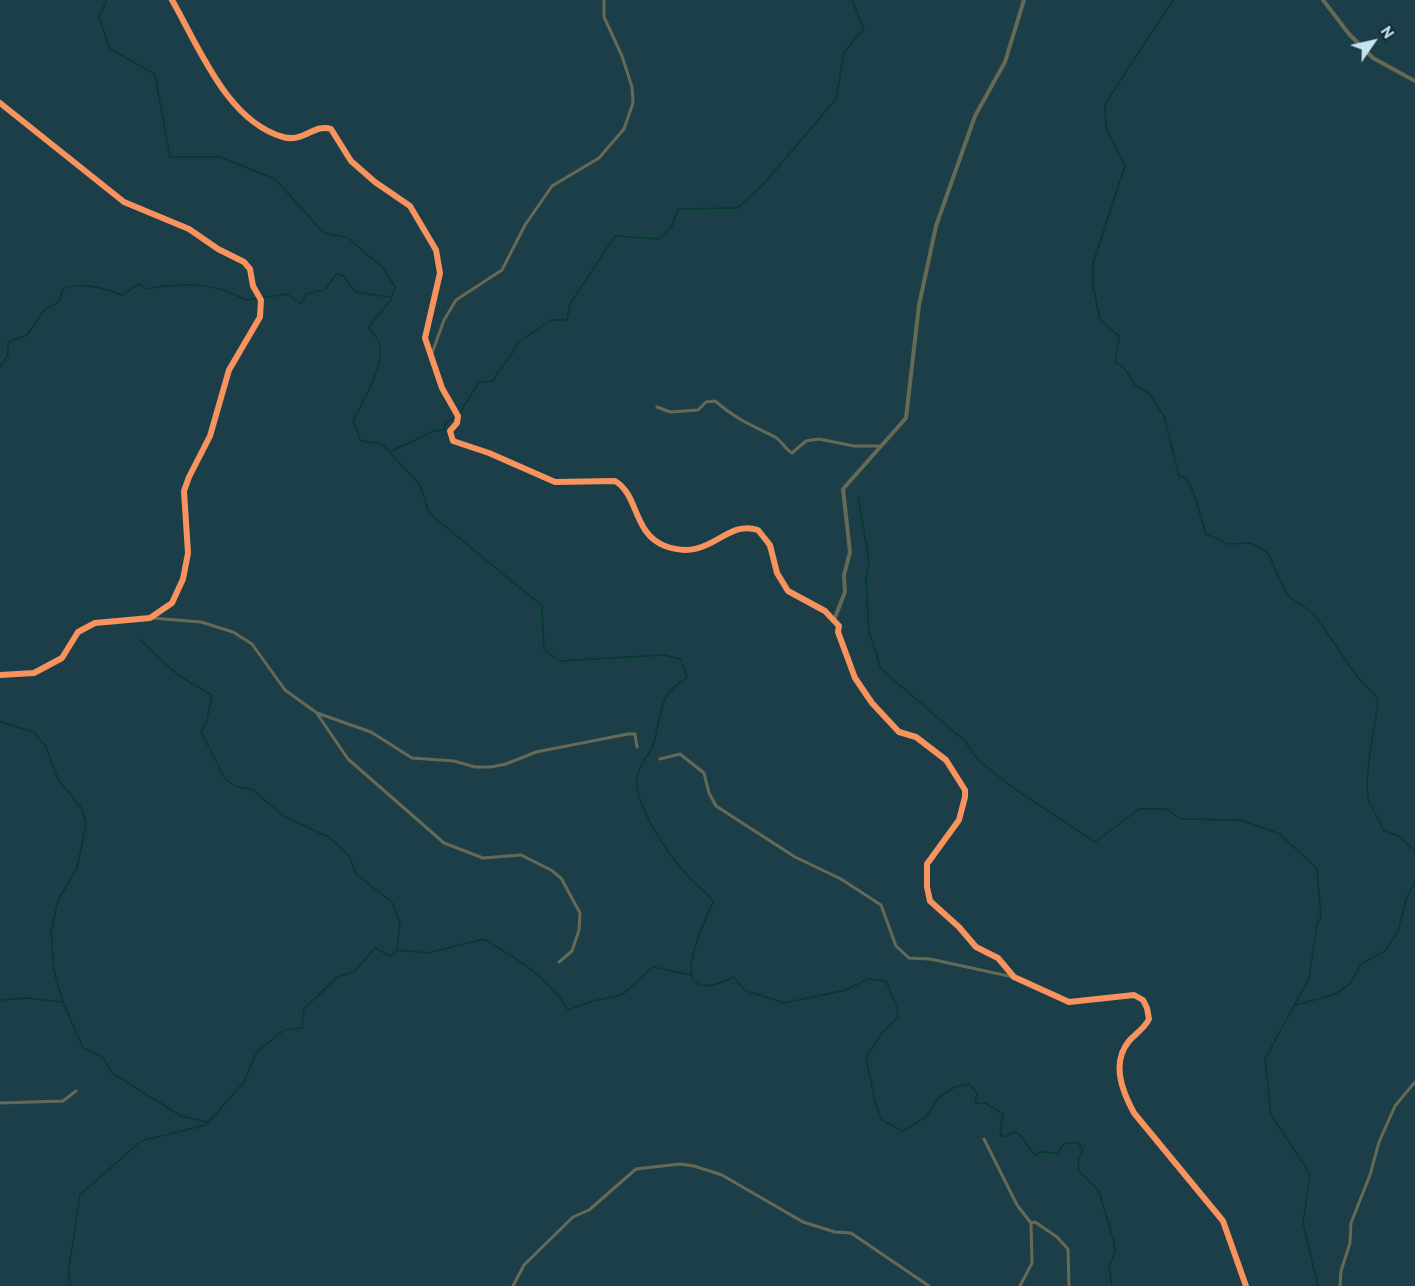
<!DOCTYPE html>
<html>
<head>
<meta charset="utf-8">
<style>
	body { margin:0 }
	#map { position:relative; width:1415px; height:1286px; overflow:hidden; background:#1c3e49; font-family:"PT Sans",sans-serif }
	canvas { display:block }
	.north { position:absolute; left:1343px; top:12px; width:60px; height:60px; -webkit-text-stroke:4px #142b34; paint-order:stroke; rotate:56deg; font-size:16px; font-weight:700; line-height:24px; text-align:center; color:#c8e3f0 }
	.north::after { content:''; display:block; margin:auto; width:21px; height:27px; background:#c8e3f0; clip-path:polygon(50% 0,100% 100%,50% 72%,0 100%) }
</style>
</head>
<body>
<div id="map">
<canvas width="1415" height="1286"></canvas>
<div class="north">N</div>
</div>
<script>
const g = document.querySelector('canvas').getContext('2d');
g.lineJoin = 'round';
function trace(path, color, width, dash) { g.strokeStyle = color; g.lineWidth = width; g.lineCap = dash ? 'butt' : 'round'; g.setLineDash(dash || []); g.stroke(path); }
const stream = new Path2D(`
	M 107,0 L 99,17 L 110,49 L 155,74 L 170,157 L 220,157 L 275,179 L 324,233 L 348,238 L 384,269 L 395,287 L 390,301 L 368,328 C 371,331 375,335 377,339 C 389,360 362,403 353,421 L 361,441 L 382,444 L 420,485 L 429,513 L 542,606 L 544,650 L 560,661 L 663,655 L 681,659 L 687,678 C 659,694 662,710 655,739 C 652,754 637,765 637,780 C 636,809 671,859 691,879 C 698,887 708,893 713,902 C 699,933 662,1012 734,977 L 744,990 L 784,1003 L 846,990 L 868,979 L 886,981 L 896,1004 L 898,1017 L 881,1034 L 866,1058 L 875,1101 L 882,1120 L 903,1131 L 926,1117 L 939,1097 L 955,1087 L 969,1084 L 977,1093 L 975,1103 L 985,1103 L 1003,1114 L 1000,1135 L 1006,1137 L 1013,1132 L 1019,1134 L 1035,1155 L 1041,1152 L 1057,1153 L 1064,1144 L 1077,1142 L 1083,1149 L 1078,1159 L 1079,1171 L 1099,1191 L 1113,1239 L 1115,1251 L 1109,1268 L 1112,1286
	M 1173,0 L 1105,104 L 1106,128 L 1125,166 L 1093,263 L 1093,286 L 1100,319 L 1119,336 L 1115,362 L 1124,368 L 1135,385 L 1149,393 L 1164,416 L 1179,476 L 1186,478 L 1194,494 L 1206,534 L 1228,544 L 1251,543 L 1268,553 L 1287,595 L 1314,614 L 1356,675 L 1378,699 C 1376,729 1364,769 1368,797 C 1369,807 1380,817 1383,830 L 1400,837 L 1415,851
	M 0,367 L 8,355 L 8,342 L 27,335 L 44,310 L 59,302 L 63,289 C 81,281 104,288 122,295 L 139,284 L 146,289 C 178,283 217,282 245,300 L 287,294 L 301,304 L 306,294 L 326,289 L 336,274 L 344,276 L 355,292 L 390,297
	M 459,414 L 479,382 L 493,381 C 499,366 513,358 517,343 L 551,320 L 567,320 L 570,304 L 615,236 L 659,239 L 672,226 L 678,209 L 737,208 L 761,187 L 836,99 L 844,52 L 864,29 L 852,0
	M 391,451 L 434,431 L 444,430 L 446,422 L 456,417
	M 858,496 L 869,560 L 866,580 L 869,632 L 881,669 L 965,741 L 978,760 L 1016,790 L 1095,842 L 1139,809 L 1167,809 L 1180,819 L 1240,820 L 1280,834 L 1317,869 L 1321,916 L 1317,925 L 1309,978 L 1265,1059 L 1271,1115 L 1310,1174 L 1303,1223 L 1318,1286
	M 139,639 L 179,676 L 212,695 L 207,720 L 201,732 L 225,779 L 237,787 L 252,789 L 283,816 L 329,837 L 349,856 L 356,874 L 392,902 L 400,923 L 397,950 L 427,953 L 484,939 C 515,958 550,978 568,1010 L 593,1001 L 622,995 L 653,967 L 691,975
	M 0,722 L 34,732 L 46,747 L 58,779 L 82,809 L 86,824 L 77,868 L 58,900 L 51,931 L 54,971 L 63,1002
	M 0,1000 L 26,998 L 63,1002 L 83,1048 L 103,1057 L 112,1073 L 181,1116 L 208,1122
	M 1295,1005 L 1333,995 L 1350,984 L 1361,964 L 1385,951 L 1398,932 L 1406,899 L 1415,882
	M 71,1286 L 68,1274 L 80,1195 L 141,1141 L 206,1125 L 244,1082 L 257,1052 L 284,1030 L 302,1028 L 304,1009 L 336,978 L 355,971 L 375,948 L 390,956 L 397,950`);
const minor = new Path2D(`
	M 172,0 C 199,47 227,121 283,137 C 303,143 315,123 331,129 L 351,161 L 375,182 L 410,206 L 436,250 L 440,273 L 425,338 L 442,388 L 458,416 L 457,423 L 450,431 L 453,441 L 489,453 L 555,482 L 615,481 C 639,495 633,534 665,546 C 711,563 724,519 758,530 C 775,549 771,571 786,589 C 796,601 820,605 834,620
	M 0,103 L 124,202 L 189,229 L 218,249 L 244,262 L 250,269 L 253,286 L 261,300 L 260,317 L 229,370 L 210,436 L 189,477 L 184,491 L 188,553 L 183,579 L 172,603 L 150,618 L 95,623 L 78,632 L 62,658 L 34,673 L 0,675
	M 431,356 L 444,320 L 456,300 L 502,270 L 525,225 L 552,186 L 599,158 L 624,129 L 633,103 L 632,87 L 622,56 L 604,17 L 604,0
	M 657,407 L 670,412 L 698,410 L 706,402 L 715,401 C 737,420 751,425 775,437 C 782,441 785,449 792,453 L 806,441 L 819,439 L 854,446 L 880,446
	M 152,618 L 201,622 L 233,632 L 252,644 L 285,690 L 317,713 L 371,732 L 412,758 L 454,761 L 475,767 L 491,767 L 506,764 L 536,752 L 628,734 L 635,734 L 637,747
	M 318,715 L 348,759 L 444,843 L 483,858 L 521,855 L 551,870 L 561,878 L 580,913 L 579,930 L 572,951 L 559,962
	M 660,759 L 680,754 L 704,773 L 709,793 L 716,806 L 795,857 L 841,879 L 881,905 L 896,946 L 909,958 L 930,959 L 1013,977
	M 0,1103 L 63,1101 L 76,1091
	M 984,1139 L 1017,1205 L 1031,1223 L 1032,1263 L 1020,1286
	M 1031,1223 L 1035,1222 L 1057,1237 L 1068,1249 L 1069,1286
	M 513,1286 L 524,1265 L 573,1217 L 589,1210 L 636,1169 L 680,1164 L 694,1166 L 722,1175 L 803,1222 L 835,1232 L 851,1233 L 929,1286
	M 1340,1286 L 1341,1271 L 1350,1243 L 1351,1223 L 1370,1175 L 1379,1142 L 1395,1106 L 1415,1082`);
const tertiary = new Path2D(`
	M 1024,0 L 1005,62 L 975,116 L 936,226 L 919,305 L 906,418 L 843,489 L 850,552 L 844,575 L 845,592 L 834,620 L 839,626 L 838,632 L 855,678 L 872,703 L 899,732 L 916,737 L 946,760 L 965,790 L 965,797 L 959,820 L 927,864 L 927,887 L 930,901 L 959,927 L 976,947 L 998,958 L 1014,977 L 1069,1002 L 1134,995 L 1143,1000 L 1147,1008 L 1149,1019 C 1144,1029 1136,1033 1129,1041 C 1111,1063 1122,1091 1134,1113 L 1223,1221 L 1246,1286
	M 1323,0 L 1349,34 L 1373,58 L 1415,81`);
const cycleway = new Path2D(`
	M 172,0 C 199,47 227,121 283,137 C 303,143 315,123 331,129 L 351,161 L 375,182 L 410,206 L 436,250 L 440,273 L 425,338 L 442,388 L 458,416 L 457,423 L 450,431 L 453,441 L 489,453 L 555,482 L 615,481 C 639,495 633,534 665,546 C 711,563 724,519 758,530 L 770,545 L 777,573 L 788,591 L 825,611 L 839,626 L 838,632 L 855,678 L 872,703 L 899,732 L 916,737 L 946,760 L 965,790 L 965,797 L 959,820 L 927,864 L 927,887 L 930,901 L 959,927 L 976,947 L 998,958 L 1014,977 L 1069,1002 L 1134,995 L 1143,1000 L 1147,1008 L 1149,1019 C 1144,1029 1136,1033 1129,1041 C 1111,1063 1122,1091 1134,1113 L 1223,1221 L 1246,1286
	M 0,103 L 124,202 L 189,229 L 218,249 L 244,262 L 250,269 L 253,286 L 261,300 L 260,317 L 229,370 L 210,436 L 189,477 L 184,491 L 188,553 L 183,579 L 172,603 L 150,618 L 95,623 L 78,632 L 62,658 L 34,673 L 0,675`);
trace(stream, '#033b2d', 1.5);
trace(minor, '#666a55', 3);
trace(tertiary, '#666a55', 4);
trace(cycleway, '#f8935d', 6);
</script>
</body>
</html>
